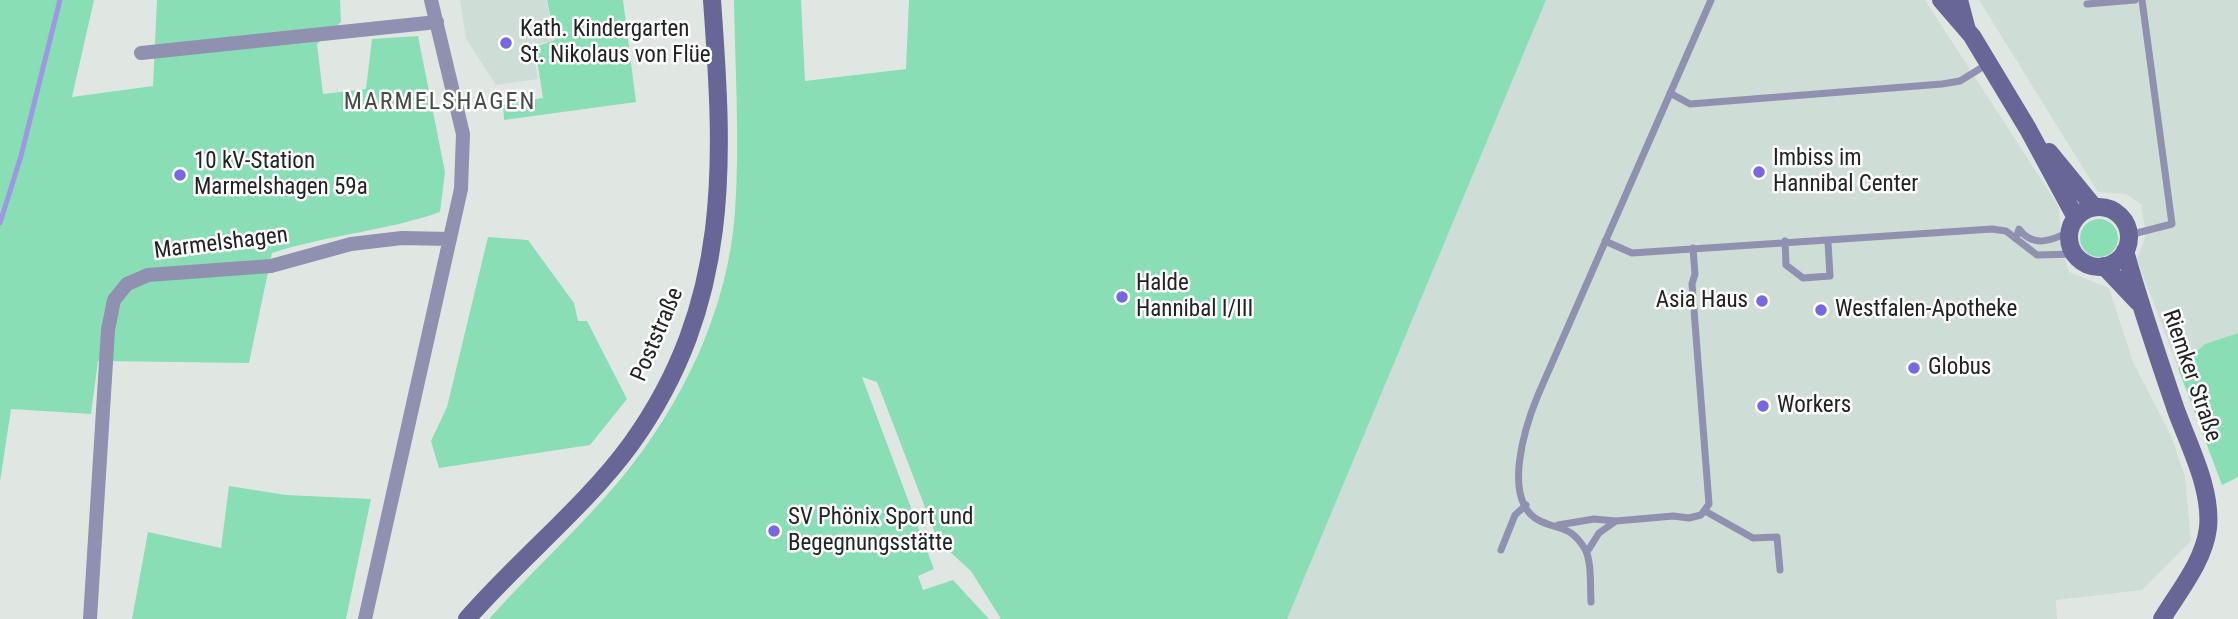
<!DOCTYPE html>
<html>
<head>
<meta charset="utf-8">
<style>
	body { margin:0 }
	canvas { display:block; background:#e0e7e3 }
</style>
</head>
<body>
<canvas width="2238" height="619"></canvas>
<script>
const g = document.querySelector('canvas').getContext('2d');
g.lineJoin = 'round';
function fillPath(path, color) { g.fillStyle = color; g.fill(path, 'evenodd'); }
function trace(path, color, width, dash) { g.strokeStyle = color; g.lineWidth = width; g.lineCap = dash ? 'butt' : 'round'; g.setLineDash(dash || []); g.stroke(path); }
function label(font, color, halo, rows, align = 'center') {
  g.font = font + ' "Roboto Condensed",sans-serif'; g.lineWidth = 5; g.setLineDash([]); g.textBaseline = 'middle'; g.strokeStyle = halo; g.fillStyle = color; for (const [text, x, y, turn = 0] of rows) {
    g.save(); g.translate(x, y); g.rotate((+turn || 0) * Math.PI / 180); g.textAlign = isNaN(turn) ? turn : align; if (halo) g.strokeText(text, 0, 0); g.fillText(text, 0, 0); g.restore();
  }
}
const built = new Path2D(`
	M 460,0 L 546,0 L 555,40 L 532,46 L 538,79 L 496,85 L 466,39 Z
	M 1546,0 L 1925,0 L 2059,207 L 2061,245 L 2069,272 L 2109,288 L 2133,362 L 2172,438 L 2185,477 L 2191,541 L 2142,590 L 2056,600 L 2057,619 L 1287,619 Z
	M 1979,0 L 2238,0 L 2238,333 L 2205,344 L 2178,368 L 2137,259 L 2146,235 L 2141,204 L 2126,194 L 2098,192 Z`);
const green = new Path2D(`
	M 0,0 L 94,0 L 72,97 L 153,86 L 157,0 L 340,0 L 341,22 L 317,44 L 323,94 L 366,89 L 372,39 L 418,36 L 445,172 L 440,212 C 386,231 327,235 272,253 L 249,363 L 98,361 L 91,414 L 11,409 L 0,482 Z
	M 547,0 L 623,0 L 636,102 L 504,120 L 503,104 L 543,98 L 535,47 L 555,40 Z
	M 734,0 L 801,0 L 805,81 L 906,69 L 909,0 L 1546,0 L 1287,619 L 1001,619 L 971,571 L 938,541 L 877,382 L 862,377 L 934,569 L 918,576 L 923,590 L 953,580 L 989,619 L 489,619 C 531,572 579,529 620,480 C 682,405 728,310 735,212 C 740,141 735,70 734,0 Z
	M2080 238a19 19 0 1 1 38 0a19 19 0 1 1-38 0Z
	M 488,237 L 528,240 L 574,303 L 578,321 L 587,321 L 627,399 L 590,445 L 439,468 L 431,441 L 447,407 Z
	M 2238,333 L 2238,477 L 2222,485 L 2178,368 L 2205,344 Z
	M 229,486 L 286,495 L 371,499 L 346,619 L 132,619 L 148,532 L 221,548 Z`);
const stream = new Path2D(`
	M 0,223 L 21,156 L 60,0`);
const lane = new Path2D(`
	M 2087,4 L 2135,0
	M 1670,93 L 1690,104 L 1942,84 L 1960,81 L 1986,65
	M 2129,235 L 2172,224 L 2142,0
	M 2016,239 L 2019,229 C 2033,248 2052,241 2070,231
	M 1605,241 L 1632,253 L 1992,229 L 2006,231 L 2037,255 L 2074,254
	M 1785,241 L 1786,265 L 1803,278 L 1830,276 L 1828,242
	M 1705,511 L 1753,538 L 1777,537 L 1780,570
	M 1558,525 L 1594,519 L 1616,521 L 1673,516 L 1689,518 L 1701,515 L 1709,504 L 1692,284 L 1695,274 L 1693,248
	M 1501,550 L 1515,515 L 1526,505
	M 1587,552 L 1599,533 L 1616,521
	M 1591,602 C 1590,587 1592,562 1585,549 C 1570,525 1561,531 1540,521 C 1500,501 1526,424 1538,395 L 1711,0`);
const street = new Path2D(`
	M 141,53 L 437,22
	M 90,619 L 108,330 L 114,300 L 127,284 L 148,275 L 271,266 L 351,244 L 402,238 L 450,239
	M 365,619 L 461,189 L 463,134 L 431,0`);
const secondary = new Path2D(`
	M 1941,0 L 1972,36 L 2028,129 L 2076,218
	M 1959,0 L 1967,30
	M 2049,152 L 2094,207
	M2069 237a30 30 0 1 1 60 0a30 30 0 1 1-60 0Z
	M 2125,251 C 2140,305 2158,357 2176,410 C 2189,446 2212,489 2208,528 C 2204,561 2179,591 2162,619
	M 2104,266 L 2138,302
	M 467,619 C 518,560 586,506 631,444 C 732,303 724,163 712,0`);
const markers = [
	[506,43,7,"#7767e2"],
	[1759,172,7,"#7767e2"],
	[180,175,7,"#7767e2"],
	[1122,297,7,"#7767e2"],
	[1762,301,7,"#7767e2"],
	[1821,310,7,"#7767e2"],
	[1914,368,7,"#7767e2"],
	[1763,406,7,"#7767e2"],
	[774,531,7,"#7767e2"]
];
const poiNames = [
	["Kath. Kindergarten",520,30],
	["St. Nikolaus von Flüe",520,56],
	["Imbiss im",1773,159],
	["Hannibal Center",1773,185],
	["10 kV-Station",194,162],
	["Marmelshagen 59a",194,188],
	["Halde",1136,284],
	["Hannibal I/III",1136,310],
	["Asia Haus",1748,301,"right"],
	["Westfalen-Apotheke",1835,310],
	["Globus",1928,368],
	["Workers",1777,406],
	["SV Phönix Sport und",788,518],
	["Begegnungsstätte",788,544]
];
const streetNames = [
	["Marmelshagen",221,244,-7],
	["Poststraße",658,335,-67],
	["Riemker Straße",2191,376,71]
];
const neighbourhoodNames = [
	["MARMELSHAGEN",440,103]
];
fillPath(built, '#ceddd5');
fillPath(green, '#89deb6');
trace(stream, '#9c99e4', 5);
trace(lane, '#9090b1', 7);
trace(street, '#9090b1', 14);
trace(secondary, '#686696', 18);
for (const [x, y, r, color] of markers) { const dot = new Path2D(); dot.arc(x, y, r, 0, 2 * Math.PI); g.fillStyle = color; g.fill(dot); trace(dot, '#fff', 2.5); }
label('23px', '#202322', '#fff', poiNames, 'left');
label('23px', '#202322', '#fff', streetNames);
g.letterSpacing = '2px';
label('24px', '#454b47', '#fff', neighbourhoodNames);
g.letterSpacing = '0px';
</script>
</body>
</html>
